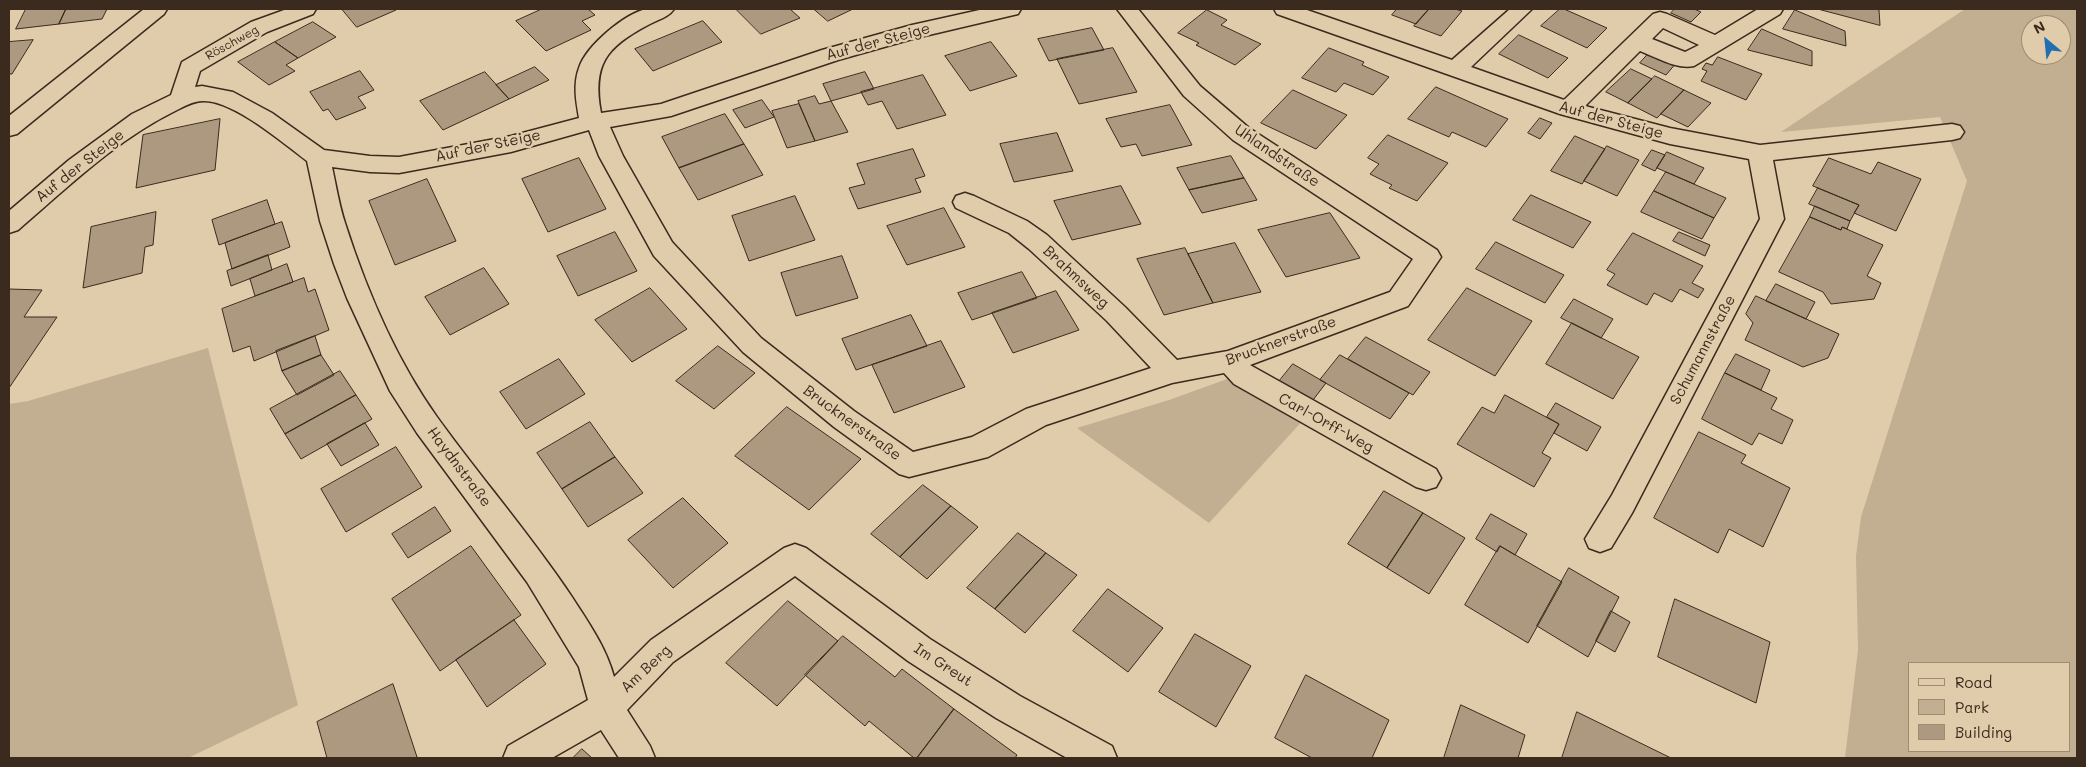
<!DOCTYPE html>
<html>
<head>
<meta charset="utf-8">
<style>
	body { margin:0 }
	#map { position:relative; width:2086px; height:767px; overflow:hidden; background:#e0cbaa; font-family:Mali,sans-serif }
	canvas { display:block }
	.frame { position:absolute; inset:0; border:10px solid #3b2a1e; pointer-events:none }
	.legend { position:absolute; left:1908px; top:662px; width:162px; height:90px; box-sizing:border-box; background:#e0cbaa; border:1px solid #9e8b72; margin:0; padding:6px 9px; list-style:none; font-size:15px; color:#3b2a1e }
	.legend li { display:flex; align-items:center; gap:10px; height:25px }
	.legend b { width:25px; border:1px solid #9e8b72 }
	.north { position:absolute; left:2021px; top:15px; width:50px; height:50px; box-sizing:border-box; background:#e0cbaa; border:1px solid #9e8b72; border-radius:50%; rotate:332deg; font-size:14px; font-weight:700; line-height:20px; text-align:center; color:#3b2a1e }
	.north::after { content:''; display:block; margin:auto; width:18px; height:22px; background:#1f6fb2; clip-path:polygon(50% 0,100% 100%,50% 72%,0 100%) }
</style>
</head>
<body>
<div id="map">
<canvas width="2086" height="767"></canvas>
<div class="frame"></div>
<ul class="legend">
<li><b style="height:6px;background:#e0cbaa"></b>Road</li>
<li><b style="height:14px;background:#c2ae91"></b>Park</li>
<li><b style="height:14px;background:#ad997f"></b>Building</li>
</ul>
<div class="north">N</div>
</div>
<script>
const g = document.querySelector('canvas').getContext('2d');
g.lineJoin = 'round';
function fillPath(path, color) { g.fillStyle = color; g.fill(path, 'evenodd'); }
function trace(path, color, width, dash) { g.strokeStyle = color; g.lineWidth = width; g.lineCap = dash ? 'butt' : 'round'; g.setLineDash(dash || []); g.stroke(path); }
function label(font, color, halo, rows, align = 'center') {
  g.font = font + ' Mali,sans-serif'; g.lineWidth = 5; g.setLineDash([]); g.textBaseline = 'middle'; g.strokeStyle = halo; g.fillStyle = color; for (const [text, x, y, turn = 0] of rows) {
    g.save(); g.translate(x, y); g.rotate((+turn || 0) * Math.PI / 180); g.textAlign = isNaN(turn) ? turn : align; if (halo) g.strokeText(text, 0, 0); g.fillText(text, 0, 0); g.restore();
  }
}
const green = new Path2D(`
	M 1965,9 L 2077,9 L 2077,758 L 1845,758 L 1858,650 L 1856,556 L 1861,517 L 1967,181 L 1940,117 L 1781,132 ZM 2031,25 L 2061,25 L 2061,55 L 2031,55 ZM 1910,663 L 2070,663 L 2070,751 L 1910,751 Z
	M 208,348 L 298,705 L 188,758 L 9,758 L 9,404 L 28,401 Z
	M 1230,378 L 1306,417 L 1209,523 L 1077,428 L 1169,400 Z`);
const building = new Path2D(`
	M 26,9 L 66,9 L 59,24 L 16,29 Z
	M 66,9 L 107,9 L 102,19 L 59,24 Z
	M 342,9 L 395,9 L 396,10 L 357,27 Z
	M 542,9 L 588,9 L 595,15 L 582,21 L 591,30 L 546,51 L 516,21 Z
	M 736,9 L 790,9 L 800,18 L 761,34 Z
	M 814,9 L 853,9 L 828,21 Z
	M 1397,9 L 1429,9 L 1416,24 L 1392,15 Z
	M 1429,9 L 1455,9 L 1462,11 L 1441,36 L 1414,26 Z
	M 1560,9 L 1564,9 L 1607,28 L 1587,48 L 1541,26 Z
	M 1675,9 L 1694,9 L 1701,12 L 1691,22 L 1671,13 Z
	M 1818,9 L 1876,9 L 1879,10 L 1880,25 Z
	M 1207,10 L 1227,20 L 1221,25 L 1261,44 L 1235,65 L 1196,45 L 1199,43 L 1178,33 Z
	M 1795,10 L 1845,31 L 1846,46 L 1783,29 Z
	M 703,21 L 722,42 L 653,71 L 635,49 Z
	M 313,22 L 336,37 L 298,58 L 275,42 Z
	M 1092,28 L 1104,50 L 1049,61 L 1038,39 Z
	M 1762,29 L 1812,51 L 1812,66 L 1748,50 Z
	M 1519,35 L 1568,58 L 1548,78 L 1499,54 Z
	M 33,40 L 12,74 L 9,74 L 9,42 Z
	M 275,42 L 298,58 L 286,65 L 295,71 L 269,85 L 238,62 Z
	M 991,42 L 1017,76 L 970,91 L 945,56 Z
	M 1113,48 L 1137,92 L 1079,104 L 1057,59 Z
	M 1329,48 L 1364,62 L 1362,65 L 1389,77 L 1373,95 L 1344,83 L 1336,92 L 1302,78 Z
	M 1651,51 L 1677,62 L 1666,75 L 1640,63 Z
	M 1718,57 L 1762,74 L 1746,100 L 1701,81 L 1707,71 L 1702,69 L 1706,63 L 1712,65 Z
	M 535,67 L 549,80 L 509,99 L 496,85 Z
	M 1631,69 L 1652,79 L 1628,103 L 1606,92 Z
	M 360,71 L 374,90 L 358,97 L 366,108 L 336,120 L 328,109 L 323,111 L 310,92 Z
	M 485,72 L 509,99 L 443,130 L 420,101 Z
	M 865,72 L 874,89 L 831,101 L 823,84 Z
	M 923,75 L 946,115 L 897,129 L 882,101 L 868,105 L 861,92 Z
	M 1655,76 L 1684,90 L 1657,118 L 1628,103 Z
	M 1436,87 L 1508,119 L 1486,147 L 1452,132 L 1449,137 L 1408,119 Z
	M 1293,90 L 1347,115 L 1316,149 L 1261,123 Z
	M 1684,90 L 1711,103 L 1688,127 L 1661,114 Z
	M 815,96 L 819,104 L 831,101 L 848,132 L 815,141 L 798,101 Z
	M 762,100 L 774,117 L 745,128 L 733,110 Z
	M 799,104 L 815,141 L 787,148 L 772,111 Z
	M 1170,105 L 1192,145 L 1142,156 L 1136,144 L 1121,147 L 1106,119 Z
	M 725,114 L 744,144 L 679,168 L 662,137 Z
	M 1540,118 L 1552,123 L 1540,139 L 1528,133 Z
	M 220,119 L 215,170 L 136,188 L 143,135 Z
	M 1057,133 L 1073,171 L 1014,182 L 1000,144 Z
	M 1388,135 L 1448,163 L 1417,201 L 1389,188 L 1392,185 L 1370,174 L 1379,164 L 1368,158 Z
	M 1575,136 L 1605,149 L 1582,184 L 1551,171 Z
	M 744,144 L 763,175 L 698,200 L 679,168 Z
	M 1607,146 L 1639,160 L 1617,196 L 1584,181 Z
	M 913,149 L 925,176 L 915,179 L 921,192 L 858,209 L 849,188 L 865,184 L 857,164 Z
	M 1652,150 L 1665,155 L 1655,171 L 1642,165 Z
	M 1667,152 L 1704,168 L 1694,184 L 1657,168 Z
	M 1231,156 L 1244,178 L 1189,190 L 1177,168 Z
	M 579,158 L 606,209 L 548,232 L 522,179 Z
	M 1829,158 L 1871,174 L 1878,162 L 1921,179 L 1896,231 L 1854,213 L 1859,205 L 1813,186 Z
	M 1666,172 L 1726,198 L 1714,218 L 1654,191 Z
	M 1244,178 L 1257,200 L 1202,213 L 1189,190 Z
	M 427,179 L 456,241 L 395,265 L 369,201 Z
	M 1121,186 L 1141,224 L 1072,240 L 1054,201 Z
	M 1818,188 L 1859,205 L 1850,221 L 1809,204 Z
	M 1654,191 L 1714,218 L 1702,239 L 1641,212 Z
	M 1531,195 L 1591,222 L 1573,248 L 1513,220 Z
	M 795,196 L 815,240 L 749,261 L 732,216 Z
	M 267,200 L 275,224 L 219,245 L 212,220 Z
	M 1815,206 L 1850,221 L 1847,229 L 1842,227 L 1841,230 L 1810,217 Z
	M 944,208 L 965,247 L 907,265 L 887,226 Z
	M 156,212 L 153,245 L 145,247 L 142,273 L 83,288 L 91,227 Z
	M 1330,213 L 1360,258 L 1286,277 L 1258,230 Z
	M 1810,217 L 1841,230 L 1842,227 L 1883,245 L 1867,276 L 1881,283 L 1874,299 L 1831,304 L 1823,292 L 1779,272 Z
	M 282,222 L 290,247 L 232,269 L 225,243 Z
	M 615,232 L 637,271 L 578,296 L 557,256 Z
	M 1679,232 L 1710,245 L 1705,256 L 1673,241 Z
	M 1633,233 L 1703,266 L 1692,283 L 1704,289 L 1698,298 L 1680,289 L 1672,302 L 1654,293 L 1647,305 L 1607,285 L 1615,274 L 1607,270 Z
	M 1496,242 L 1564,275 L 1545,303 L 1476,269 Z
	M 1235,243 L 1261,292 L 1213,303 L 1188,254 Z
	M 1185,248 L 1213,303 L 1164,315 L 1137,259 Z
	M 268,255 L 272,270 L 231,286 L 227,271 Z
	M 842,256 L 858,298 L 796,316 L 781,273 Z
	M 287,264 L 293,282 L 255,296 L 250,279 Z
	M 484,268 L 509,304 L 450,335 L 425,297 Z
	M 1022,272 L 1037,298 L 972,320 L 958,293 Z
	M 304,278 L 308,292 L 315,289 L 329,330 L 254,361 L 250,346 L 233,352 L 222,309 Z
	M 1776,284 L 1815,302 L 1806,319 L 1766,301 Z
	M 650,288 L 687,329 L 632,362 L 595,320 Z
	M 1467,288 L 1532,321 L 1495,376 L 1428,340 Z
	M 9,289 L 42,290 L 24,317 L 57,317 L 9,388 Z
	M 1056,291 L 1079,330 L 1013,353 L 992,313 Z
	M 1756,296 L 1839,334 L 1828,358 L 1803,367 L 1745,340 L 1753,323 L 1746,314 Z
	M 1574,299 L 1613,319 L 1601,338 L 1561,318 Z
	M 911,315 L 927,346 L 856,370 L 842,339 Z
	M 1572,323 L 1639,357 L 1613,399 L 1546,364 Z
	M 315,336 L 321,355 L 282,371 L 276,351 Z
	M 1366,337 L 1430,372 L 1413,395 L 1348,359 Z
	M 941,341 L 965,387 L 894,413 L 872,365 Z
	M 718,346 L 755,373 L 714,409 L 676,381 Z
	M 1736,354 L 1770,370 L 1761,390 L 1725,373 Z
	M 321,355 L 334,375 L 297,395 L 282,371 Z
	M 1340,355 L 1409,393 L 1390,419 L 1320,380 Z
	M 559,359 L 585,394 L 526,429 L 500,392 Z
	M 1293,364 L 1326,383 L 1310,404 L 1277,384 Z
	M 340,371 L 356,395 L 285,434 L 270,409 Z
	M 1725,373 L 1777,398 L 1771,409 L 1793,420 L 1782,444 L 1759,433 L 1752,445 L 1702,419 Z
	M 356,395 L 372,419 L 301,459 L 285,434 Z
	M 1505,395 L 1559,424 L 1542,453 L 1551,458 L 1534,487 L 1457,444 L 1482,407 L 1494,413 Z
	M 1556,403 L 1601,427 L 1587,451 L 1554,433 L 1559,424 L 1547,417 Z
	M 787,407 L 861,459 L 809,510 L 735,456 Z
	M 590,422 L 615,457 L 562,489 L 537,453 Z
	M 365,423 L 379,445 L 341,466 L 327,444 Z
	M 1699,432 L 1746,455 L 1741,463 L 1790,488 L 1763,547 L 1729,529 L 1718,553 L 1654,518 Z
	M 396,447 L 422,487 L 346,532 L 321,489 Z
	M 615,457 L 643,493 L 588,527 L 562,489 Z
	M 923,485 L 951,506 L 900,557 L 871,534 Z
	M 1384,491 L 1423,513 L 1387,568 L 1348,544 Z
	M 683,498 L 728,543 L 673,588 L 628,540 Z
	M 951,506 L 978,527 L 927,579 L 900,557 Z
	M 435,507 L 451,531 L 408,558 L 392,534 Z
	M 1423,513 L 1465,538 L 1429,594 L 1387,568 Z
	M 1491,514 L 1527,534 L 1515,555 L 1500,546 L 1497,552 L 1476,539 Z
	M 1018,533 L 1046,553 L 995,609 L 967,588 Z
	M 471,546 L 521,615 L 440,671 L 392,599 Z
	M 1500,546 L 1562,582 L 1528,643 L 1465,605 Z
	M 1046,553 L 1077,575 L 1025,633 L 995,609 Z
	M 1569,568 L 1619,597 L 1588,657 L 1537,626 Z
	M 1108,589 L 1163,628 L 1128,672 L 1073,631 Z
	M 1675,599 L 1770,642 L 1756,703 L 1658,657 Z
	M 788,601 L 838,641 L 777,706 L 726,663 Z
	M 1611,611 L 1630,622 L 1615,652 L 1596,641 Z
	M 514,620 L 546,664 L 487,707 L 456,660 Z
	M 1195,634 L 1251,666 L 1216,727 L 1159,692 Z
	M 843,636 L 895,677 L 902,669 L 954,709 L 917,758 L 914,758 L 869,721 L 865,726 L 805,675 Z
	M 1306,675 L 1389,720 L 1372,758 L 1312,758 L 1275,738 Z
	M 393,684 L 417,757 L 414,758 L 327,758 L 317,722 Z
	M 1461,705 L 1525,735 L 1518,758 L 1444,758 Z
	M 954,709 L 1017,755 L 1015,758 L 917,758 Z
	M 1577,712 L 1671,758 L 1562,758 Z
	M 582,749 L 592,758 L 573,758 Z`);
const minor = new Path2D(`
	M 144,9 L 167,9 L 164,14 L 17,134 L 9,136 L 9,116 Z
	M 287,9 L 316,9 L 313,14 L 267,32 L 200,71 L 195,87 L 202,86 L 233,92 L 272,113 L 324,150 L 370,156 L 399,157 L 511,136 L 579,118 C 576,101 573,84 579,68 C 586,46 625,13 647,9 C 656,7 667,8 674,9 C 669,17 657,20 648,25 C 606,47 592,65 601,113 L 661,104 L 822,50 L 912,25 L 984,9 L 1021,9 L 1018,14 L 916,38 L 838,60 L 671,116 L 610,127 L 623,156 L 672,242 L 761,338 L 854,411 L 913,452 L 972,437 L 1026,409 L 1151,368 L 1107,321 L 1029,249 L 1009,233 L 956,208 L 953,202 L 956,196 L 965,193 L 974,196 L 1027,221 L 1047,235 L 1125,307 L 1177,360 L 1228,351 L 1390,292 L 1413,259 L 1233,140 L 1184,96 L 1117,9 L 1138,9 L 1200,86 L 1249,128 L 1437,250 L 1441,257 L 1408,306 L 1250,365 L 1436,469 L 1441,478 L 1436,487 L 1426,490 L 1416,487 L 1234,384 L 1224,373 L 1172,383 L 1046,425 L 988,457 L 909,477 L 899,474 L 834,427 L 743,352 L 654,256 L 599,156 L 589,130 L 511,152 L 399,173 L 370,172 L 332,167 C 336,185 339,205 345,223 C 366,289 397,361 437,417 C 481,478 530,534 572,597 C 588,622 606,647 614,677 L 651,640 L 784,548 L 795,544 L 806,548 L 930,639 L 1020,696 L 1112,746 L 1117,758 L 1067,758 L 996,718 L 908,661 L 795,576 L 673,662 L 627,710 L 650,746 L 655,758 L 619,758 L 601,730 L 552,758 L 503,758 L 508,746 L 588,700 L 579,667 L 527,582 L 417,433 L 390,391 L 347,298 L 334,264 L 320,221 L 307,161 C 283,143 233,100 203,101 C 193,101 183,107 175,111 C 116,140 67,188 18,230 L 9,233 L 9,211 L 69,160 L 132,114 L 171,95 L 182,62 L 251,22 Z
	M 1274,9 L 1304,9 L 1452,60 L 1510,9 L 1532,9 L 1471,67 L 1564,100 L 1653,14 L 1660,12 L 1667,14 L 1715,35 L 1758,9 L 1783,9 L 1780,14 L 1694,66 C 1677,70 1656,57 1640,51 L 1585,106 L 1670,128 L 1760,145 L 1952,124 L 1960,126 L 1964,132 L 1960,138 L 1952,140 L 1773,160 L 1784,219 L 1632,513 L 1611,548 L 1600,552 L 1589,548 L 1585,539 L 1612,495 L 1760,219 L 1749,159 L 1670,144 L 1560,114 L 1277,14 ZM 1663,28 L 1699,45 L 1685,52 L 1652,39 Z`);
const farStreetnames = [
	["Röschweg",232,43,-29]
];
const streetNames = [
	["Auf der Steige",878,42,-15],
	["Auf der Steige",1611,120,15],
	["Auf der Steige",488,146,-12],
	["Uhlandstraße",1277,156,34],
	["Auf der Steige",80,166,-38],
	["Brahmsweg",1076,277,43],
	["Brucknerstraße",1281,341,-20],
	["Schumannstraße",1703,350,-62],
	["Brucknerstraße",852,423,36],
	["Carl-Orff-Weg",1326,423,29],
	["Haydnstraße",459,467,53],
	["Im Greut",943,665,33],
	["Am Berg",646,669,-43]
];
fillPath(green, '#c2ae91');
fillPath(building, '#ad997f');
trace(building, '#3b2a1e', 1);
trace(minor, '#3b2a1e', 3);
fillPath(minor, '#e0cbaa');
label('12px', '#3b2a1e', '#e0cbaa', farStreetnames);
label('15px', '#3b2a1e', '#e0cbaa', streetNames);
</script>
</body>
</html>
